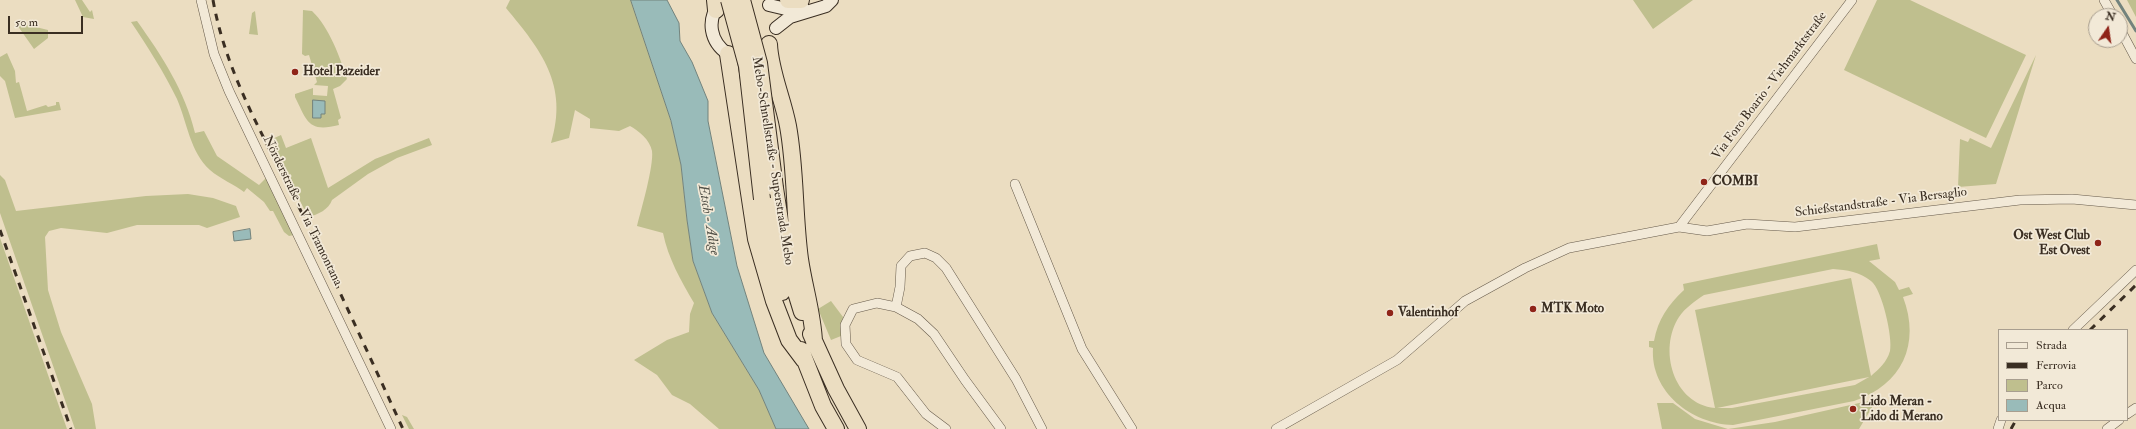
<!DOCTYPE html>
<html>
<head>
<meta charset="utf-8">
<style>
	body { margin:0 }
	#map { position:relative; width:2136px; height:429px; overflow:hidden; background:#ebddc1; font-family:"IM FELL Double Pica",serif }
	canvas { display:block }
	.legend { position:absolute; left:1998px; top:329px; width:130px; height:92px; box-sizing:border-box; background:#f2e9d7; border:1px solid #a89e8f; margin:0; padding:5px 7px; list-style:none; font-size:12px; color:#3a2e22 }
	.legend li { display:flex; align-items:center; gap:8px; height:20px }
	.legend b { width:20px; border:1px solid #a89e8f }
	.north { position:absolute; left:2088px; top:8px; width:40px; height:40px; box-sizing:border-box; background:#f2e9d7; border:1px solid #a89e8f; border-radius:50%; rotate:13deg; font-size:11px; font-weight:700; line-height:16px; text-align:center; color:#3a2e22 }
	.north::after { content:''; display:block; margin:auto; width:14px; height:18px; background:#8f2418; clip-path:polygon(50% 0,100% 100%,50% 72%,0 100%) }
	.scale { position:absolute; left:8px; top:16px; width:75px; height:18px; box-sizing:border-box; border:2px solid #3a2e22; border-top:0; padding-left:5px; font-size:12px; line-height:14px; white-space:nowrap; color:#3a2e22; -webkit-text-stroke:3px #f2e9d7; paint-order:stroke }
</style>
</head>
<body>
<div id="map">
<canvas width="2136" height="429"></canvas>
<ul class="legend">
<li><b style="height:5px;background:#f2e9d7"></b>Strada</li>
<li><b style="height:5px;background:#3a2e22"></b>Ferrovia</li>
<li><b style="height:11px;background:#bfbf8e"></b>Parco</li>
<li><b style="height:11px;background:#99bbb9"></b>Acqua</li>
</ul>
<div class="north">N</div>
<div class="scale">50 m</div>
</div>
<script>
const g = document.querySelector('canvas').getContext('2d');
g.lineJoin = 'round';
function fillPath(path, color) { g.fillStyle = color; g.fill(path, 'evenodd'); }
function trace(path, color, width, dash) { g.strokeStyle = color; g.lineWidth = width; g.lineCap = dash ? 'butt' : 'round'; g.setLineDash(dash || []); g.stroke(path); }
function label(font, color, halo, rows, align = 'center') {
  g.font = font + ' "IM FELL Double Pica",serif'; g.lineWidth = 3.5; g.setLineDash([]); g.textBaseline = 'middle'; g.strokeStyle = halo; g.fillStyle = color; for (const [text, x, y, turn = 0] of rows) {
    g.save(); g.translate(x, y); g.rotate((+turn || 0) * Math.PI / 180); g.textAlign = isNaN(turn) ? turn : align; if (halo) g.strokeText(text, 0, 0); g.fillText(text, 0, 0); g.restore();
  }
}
const green = new Path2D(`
	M 75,0 L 82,0 L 90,12 L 92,10 L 94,19 L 83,17 Z
	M 510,0 L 631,0 L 671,121 L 681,165 L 687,220 L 693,261 L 712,313 L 759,390 L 776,429 L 719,429 L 690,404 L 672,395 L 657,375 L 634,360 L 667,340 L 689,332 L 690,314 L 694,303 C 681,281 668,258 663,233 L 637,226 C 641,210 654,166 652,151 C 650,140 639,131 630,126 L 619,131 L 590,128 L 590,119 L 575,110 L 569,138 L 551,143 C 569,85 541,50 506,8 Z
	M 1633,0 L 1693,0 L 1653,29 Z
	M 1877,0 L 1910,0 L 2026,55 L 1986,138 L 1844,70 Z
	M 2127,0 L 2136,0 L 2136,17 Z
	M 303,10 L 312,11 C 329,27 340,57 347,79 L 340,86 L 333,89 L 341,118 L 338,120 L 339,125 C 308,133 307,121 295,97 L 295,94 L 313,88 L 313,95 L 327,96 L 328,86 L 314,85 L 317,82 L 309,55 L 305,56 L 302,54 Z
	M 255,11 L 258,35 L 249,34 L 252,13 Z
	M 137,21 C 162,56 185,91 195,133 L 204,131 L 217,156 L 259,185 L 267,177 L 294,235 L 289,236 L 284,232 L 273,211 L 270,211 L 264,202 L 247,188 L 244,192 C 234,184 220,179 210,170 C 190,152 187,122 177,99 C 164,72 147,46 131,22 Z
	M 15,22 L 48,30 L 48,38 L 34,49 Z
	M 7,53 L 15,71 L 16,83 L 19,82 L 27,111 L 46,105 L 48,107 L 56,105 L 56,102 L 59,102 L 61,110 L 15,118 L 5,81 L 0,76 L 0,57 Z
	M 2036,55 L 1996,184 L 1958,187 L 1960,139 L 1968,142 L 1970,138 L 1991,148 Z
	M 281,135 L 286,148 L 311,138 L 328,188 L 375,159 L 429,138 L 432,145 L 397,158 L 368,174 L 332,200 C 329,209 318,215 308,217 L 270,140 Z
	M 0,175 L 5,180 L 16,211 L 146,196 L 188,194 L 213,198 L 236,206 L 240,217 L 207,228 L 199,225 L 137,225 L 107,233 L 61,228 L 49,231 L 45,237 L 48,290 L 61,332 L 92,404 L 96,429 L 75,429 L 0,213 Z
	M 0,238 L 67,429 L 0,429 Z
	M 1877,244 L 1880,259 L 1869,261 L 1895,282 L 1899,290 L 1909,287 L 1913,294 L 1903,297 C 1921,344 1902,385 1854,401 L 1733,425 C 1692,424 1650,392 1653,348 L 1649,347 L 1649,341 L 1654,341 C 1658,319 1668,305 1684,290 L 1683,284 ZM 1833,269 C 1847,270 1860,272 1871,281 C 1882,289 1893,338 1890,351 C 1887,362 1879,369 1871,376 L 1851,278 L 1695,310 L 1715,408 C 1673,404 1658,349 1679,317 C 1685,308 1695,301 1704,295 ZM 1869,377 L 1855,385 L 1732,408 L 1717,408 Z
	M 831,301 L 843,317 L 841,336 L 831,340 L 818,309 Z
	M 1877,399 L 1859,429 L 1662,429 L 1657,403 L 1673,403 L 1695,419 L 1728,429 L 1775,422 Z
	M 402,415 L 407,417 L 414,429 L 409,429 Z`);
const water = new Path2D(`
	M 631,0 L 667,0 L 679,23 L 680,41 L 692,62 L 708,101 L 708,121 L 737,266 L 764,353 L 809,429 L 776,429 L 759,390 L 712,313 L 693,261 L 687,220 L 681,165 L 671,121 Z
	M 313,100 L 325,101 L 325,114 L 321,114 L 321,118 L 313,118 Z
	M 250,229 L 251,239 L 234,241 L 233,232 Z`);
const stream = new Path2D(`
	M 2117,0 L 2136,31`);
const street = new Path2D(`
	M 201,0 L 214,54 L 229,91 L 391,429
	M 2104,0 L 2113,16
	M 2120,29 L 2136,59
	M 1015,184 L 1082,349 L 1132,429
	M 1679,227 L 1852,0
	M 896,307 L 900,287 L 901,266 L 910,256 L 925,253 L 936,258 L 946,268 L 1016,379 L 1042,429
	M 2073,330 L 2136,270
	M 2127,414 L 2136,408
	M 946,429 L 926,414 L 897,377 L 857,360 L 846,344 L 845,325 L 853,309 L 877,303 L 896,307 L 918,319 L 934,334 L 965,380 L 1001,429
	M 1276,429 L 1397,360 L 1465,301 L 1525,268 L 1569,248 L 1679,227 L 1707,231 L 1747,224 L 1795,227 L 2020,200 L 2072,199 L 2136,205
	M 1998,429 L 2001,420
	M 2107,429 L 2119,420`);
const secondary = new Path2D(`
	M 720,3 C 706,20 710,42 728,54
	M 769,5 L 790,10 L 802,6
	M 776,28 L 790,17 L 826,6 L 832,0`);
const highway = new Path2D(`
	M 715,0 L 716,10
	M 788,0 L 801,0
	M 769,44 C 770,71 783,99 788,126 C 796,170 794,215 800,259 C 804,287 813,314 814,342
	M 728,54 L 756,239 L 774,301 L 789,340 L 804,360
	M 775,188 L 786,260 L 802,312
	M 762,199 L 782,292
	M 811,334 L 836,389 L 858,429
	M 801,350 L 823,406 L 836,429`);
const rail = new Path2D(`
	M 213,0 C 226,73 263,135 296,201 C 333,276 368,353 403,429
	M 0,230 L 71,429
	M 2090,330 L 2136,285
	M 2011,429 L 2016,420`);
const highwayBridge = new Path2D(`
	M 729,0 L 747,66 L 762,199
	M 742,0 L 759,63 L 775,188`);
const markers = [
	[295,72,4,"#8f2418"],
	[1704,182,4,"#8f2418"],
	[2098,243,4,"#8f2418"],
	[1533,309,4,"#8f2418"],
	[1390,313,4,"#8f2418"],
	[1853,409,4,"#8f2418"]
];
const poiNames = [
	["Hotel Pazeider",303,72],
	["COMBI",1712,182],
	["Ost West Club",2090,236,"right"],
	["Est Ovest",2090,251,"right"],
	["MTK Moto",1541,309],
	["Valentinhof",1398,313],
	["Lido Meran -",1861,402],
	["Lido di Merano",1861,417]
];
const streetNames = [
	["Via Foro Boario - Viehmarktstraße",1770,86,-53],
	["Mebo-Schnellstraße - Superstrada Mebo",772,161,81],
	["Schießstandstraße - Via Bersaglio",1881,203,-7],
	["Nörderstraße - Via Tramontana",302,211,64]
];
const waterNames = [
	["Etsch - Adige",708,220,80]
];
fillPath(green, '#bfbf8e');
fillPath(water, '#99bbb9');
trace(water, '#73837d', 1);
trace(stream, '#73837d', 3);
trace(street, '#665a4a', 10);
trace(secondary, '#3a2e22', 14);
trace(highway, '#3a2e22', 18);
trace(street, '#f2e9d7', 9);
trace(secondary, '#f2e9d7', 12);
trace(highway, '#ebddc1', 16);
trace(rail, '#3a2e22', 3, [7, 7]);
trace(highwayBridge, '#3a2e22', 18, []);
trace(highwayBridge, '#ebddc1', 16);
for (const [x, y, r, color] of markers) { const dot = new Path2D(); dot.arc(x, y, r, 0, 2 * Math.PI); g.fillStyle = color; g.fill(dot); trace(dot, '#f2e9d7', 1.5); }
label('bold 13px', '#3a2e22', '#f2e9d7', poiNames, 'left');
label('13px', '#3a2e22', '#f2e9d7', streetNames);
label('italic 14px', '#525148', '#f2e9d7', waterNames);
</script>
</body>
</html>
